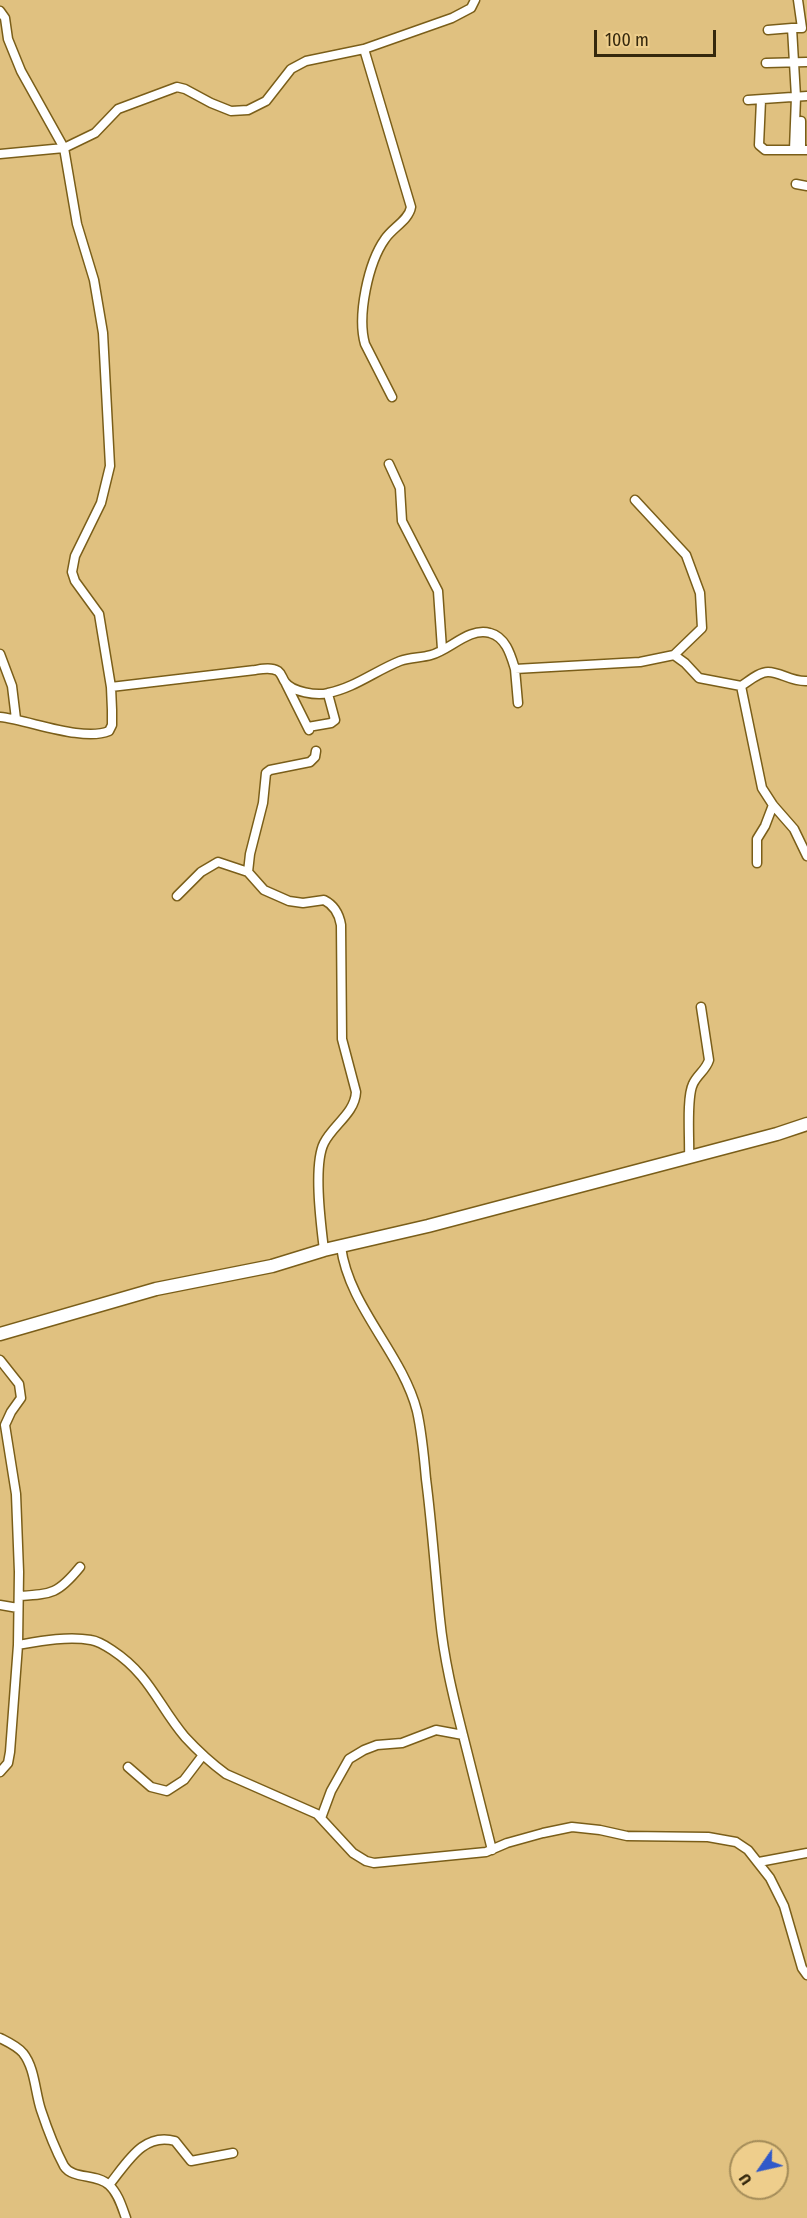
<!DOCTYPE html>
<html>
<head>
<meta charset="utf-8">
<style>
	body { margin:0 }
	#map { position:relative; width:807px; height:2218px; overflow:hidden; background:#e0c180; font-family:"Fira Sans Condensed",sans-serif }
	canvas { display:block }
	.north { position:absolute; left:729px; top:2140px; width:60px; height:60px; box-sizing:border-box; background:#eece8c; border:2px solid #a48c59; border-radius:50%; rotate:236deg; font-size:16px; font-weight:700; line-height:24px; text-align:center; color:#35280d }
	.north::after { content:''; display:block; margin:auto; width:21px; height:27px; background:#3059c9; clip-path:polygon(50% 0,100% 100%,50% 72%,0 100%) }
	.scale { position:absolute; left:594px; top:30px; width:122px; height:27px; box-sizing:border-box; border:3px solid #35280d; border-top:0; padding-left:8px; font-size:18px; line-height:21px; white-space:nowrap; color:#35280d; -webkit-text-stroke:4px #eece8c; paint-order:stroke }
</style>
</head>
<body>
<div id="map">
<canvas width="807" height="2218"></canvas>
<div class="north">U</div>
<div class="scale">100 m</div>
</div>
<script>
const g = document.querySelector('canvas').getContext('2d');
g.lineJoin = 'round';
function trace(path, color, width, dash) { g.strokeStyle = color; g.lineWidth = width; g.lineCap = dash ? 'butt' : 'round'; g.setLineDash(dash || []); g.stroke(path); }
const street = new Path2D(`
	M 0,11 L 5,18 L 8,39 L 21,71 L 64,148 L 77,224 L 94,280 L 103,333 L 110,466 L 101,503 L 75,556 L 72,572 L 75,581 L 99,614 L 111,687
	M 768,30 L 792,28
	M 364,49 L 411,207 C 409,220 392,228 385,239 C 368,263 357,316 365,344 L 392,397
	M 766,63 L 807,62
	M 748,100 L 807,96
	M 761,100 L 759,145 L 765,150 L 807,150
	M 794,150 L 796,97 L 792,28 L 802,28 L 798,0
	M 801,150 L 801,121
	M 0,154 L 64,148 L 95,133 L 118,109 L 177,87 L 185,89 L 211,103 L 231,111 L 248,110 L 266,101 L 291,69 L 306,61 L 364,49 L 452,18 L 471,8 L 475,0
	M 796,184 L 807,186
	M 389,464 L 400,488 L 402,521 L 438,591 L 442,649
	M 635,500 L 686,555 L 700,593 L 702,628 L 674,655
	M 0,654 L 12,686 L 16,719
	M 515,669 L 518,703
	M 807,681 C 791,682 781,672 768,672 C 759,672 749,681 741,686 L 762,788 L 773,805 L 794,829 L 807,856
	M 286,684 L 309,730
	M 0,717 C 29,720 83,742 109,731 L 112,725 L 112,710 L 111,687 L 255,670 C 262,669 271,667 278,671 C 282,674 282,678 285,682 C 292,692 317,696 328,693 C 354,688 375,671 400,661 C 410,657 421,658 431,655 C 450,650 469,627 490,633 C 506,637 511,656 515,669 L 640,662 L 674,655 L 685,663 L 699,678 L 741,686
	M 308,727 L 331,723 L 335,720 L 328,694
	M 757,863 L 757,839 L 765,826 L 773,805
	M 248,872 L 250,854 L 263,803 L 266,773 L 270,770 L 310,762 L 315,757 L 316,751
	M 177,896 L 201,872 L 218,862 L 248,872 L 264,890 L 289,901 L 303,903 L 324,900 C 334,905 339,913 341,925 L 342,1039 L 356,1092 C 355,1113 333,1125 324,1143 C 313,1165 321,1225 324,1250
	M 689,1158 C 690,1141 686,1098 693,1084 C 697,1075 706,1070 709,1060 L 701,1007
	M 0,1360 L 19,1384 L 21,1398 L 11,1412 L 5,1425 L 16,1494 L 19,1572 L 18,1645 L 10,1752 L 8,1763 L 0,1772
	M 19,1596 C 52,1594 58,1594 80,1567
	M 0,1605 L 18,1608
	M 18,1645 C 41,1641 67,1636 91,1640 C 98,1641 106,1646 112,1650 C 150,1675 158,1705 185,1737 C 197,1750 211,1763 226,1774 L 317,1814 L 353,1853 L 366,1861 L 374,1863 L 486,1852 L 507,1843 L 543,1833 L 572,1827 L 600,1830 L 627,1836 L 708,1837 L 736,1842 L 748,1850 L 770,1878 L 784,1906 L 802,1968 L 807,1975
	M 463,1735 L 492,1850
	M 128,1767 L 151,1787 L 167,1791 L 184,1780 L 203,1755
	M 321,1818 L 331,1791 L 349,1759 L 364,1750 L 377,1745 L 402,1743 L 436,1730 L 463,1735 C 453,1696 444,1659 440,1619 C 435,1572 432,1525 426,1479 C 424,1456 422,1433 417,1411 C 402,1353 349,1307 341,1247
	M 759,1862 L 807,1853
	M 0,2038 C 8,2042 17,2046 23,2053 C 35,2068 35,2092 41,2110 C 47,2128 55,2149 64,2166 C 73,2180 97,2173 109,2185 C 118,2193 122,2207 126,2218
	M 109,2185 C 127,2163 143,2132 175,2141 L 191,2161 L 233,2153`);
const secondary = new Path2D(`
	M 0,1334 L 156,1289 L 272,1266 L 324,1250 L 428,1226 L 777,1134 L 807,1124`);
trace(street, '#7a5e19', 11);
trace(secondary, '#7a5e19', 15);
trace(street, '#fff', 8);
trace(secondary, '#fff', 12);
</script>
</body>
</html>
